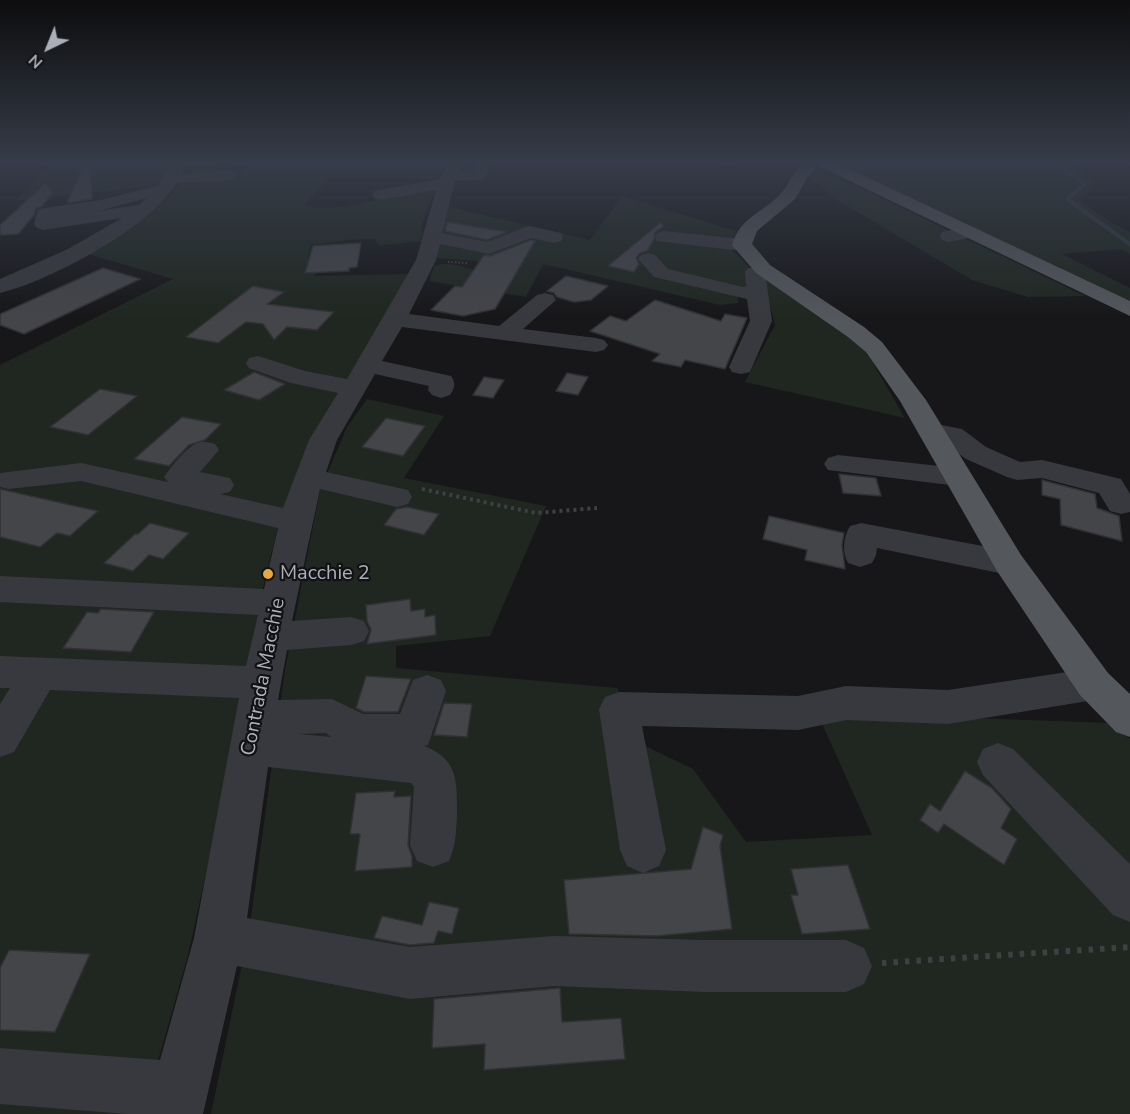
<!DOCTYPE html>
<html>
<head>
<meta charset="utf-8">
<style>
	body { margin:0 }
	#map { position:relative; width:1130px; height:1114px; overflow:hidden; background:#171719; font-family:"Nunito Sans",sans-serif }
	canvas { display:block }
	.north { position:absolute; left:18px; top:18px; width:60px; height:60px; -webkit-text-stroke:4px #121214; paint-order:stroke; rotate:223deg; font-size:16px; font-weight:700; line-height:24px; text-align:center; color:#aaafb8 }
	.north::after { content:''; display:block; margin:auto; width:21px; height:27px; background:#aaafb8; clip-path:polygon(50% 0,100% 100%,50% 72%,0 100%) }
</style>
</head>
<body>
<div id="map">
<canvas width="1130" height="1114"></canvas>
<div class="north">N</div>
</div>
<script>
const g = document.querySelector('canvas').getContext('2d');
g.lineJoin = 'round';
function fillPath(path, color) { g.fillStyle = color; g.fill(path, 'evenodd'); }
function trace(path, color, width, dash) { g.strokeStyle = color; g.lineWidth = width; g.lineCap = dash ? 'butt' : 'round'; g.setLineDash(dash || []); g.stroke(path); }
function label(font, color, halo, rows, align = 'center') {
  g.font = font + ' "Nunito Sans",sans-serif'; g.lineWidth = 4.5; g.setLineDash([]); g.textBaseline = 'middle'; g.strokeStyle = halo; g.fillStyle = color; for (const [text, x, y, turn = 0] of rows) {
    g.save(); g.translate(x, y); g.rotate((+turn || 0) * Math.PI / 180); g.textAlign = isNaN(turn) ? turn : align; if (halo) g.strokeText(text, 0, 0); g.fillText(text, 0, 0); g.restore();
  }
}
const green = new Path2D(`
	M 50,163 L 172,163 L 160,185 L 15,201 Z
	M 190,163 L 445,163 L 437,179 L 330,177 L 304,206 C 349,214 391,193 436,187 L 422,225 L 421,241 L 379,246 L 374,239 C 353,239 333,242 311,245 L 308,259 L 319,259 L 315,276 L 410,274 L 278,527 L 263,588 L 251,670 L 188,955 L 143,1114 L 0,1114 L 0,365 L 173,279 L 85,253 C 117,234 163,211 183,179 C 199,178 241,181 249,166 L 189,167 Z
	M 834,163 L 1073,163 L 1097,187 L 1082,196 L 1080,201 L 1109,221 L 1130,232 L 1130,254 L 1122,249 L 1062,254 L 1130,288 L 1130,302 Z
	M 823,174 L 837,177 L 1085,296 L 1028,297 L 972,280 L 831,196 L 808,176 Z
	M 622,196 L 736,231 L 730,248 L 749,267 L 746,286 L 737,288 L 738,303 L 720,305 L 543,264 L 526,297 L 429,281 L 434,266 C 450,261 459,266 474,270 L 480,261 L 436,258 L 438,241 L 449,207 L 590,240 Z
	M 761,273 L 829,320 L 866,351 L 905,418 L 745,382 L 775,325 Z
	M 367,399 L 444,416 L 404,478 L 546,506 L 490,636 L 396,646 L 396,668 L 617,688 L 639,743 L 693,769 L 746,842 L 872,835 L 820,719 L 857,714 L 1111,723 L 1130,739 L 1130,1114 L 211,1114 L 250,925 L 285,670 L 320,490 L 347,427 Z`);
const stream = new Path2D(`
	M 1061,163 L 1063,169 L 1085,184 L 1067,199 L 1130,244`);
const building = new Path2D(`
	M 84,163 L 90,163 L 92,199 L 67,203 Z
	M 45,184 L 53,192 L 42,206 L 36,208 L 34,215 L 18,234 L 0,235 L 0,225 Z
	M 447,222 L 507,232 L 487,240 L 445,231 Z
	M 660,223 L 664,226 L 655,232 L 654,240 L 647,251 L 640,253 L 636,258 L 639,264 L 634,272 L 608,266 Z
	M 531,240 L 535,241 L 495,309 L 463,316 L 431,310 L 455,286 L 462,287 L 484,255 L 490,256 Z
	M 361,243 L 357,267 L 349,268 L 349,271 L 305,273 L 313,246 Z
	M 103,268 L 140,279 L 24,334 L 0,325 L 0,314 Z
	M 566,276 L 608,286 L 591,300 L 574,302 L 557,297 L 554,293 L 547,291 Z
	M 253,286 L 284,292 L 267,304 L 334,312 L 317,330 L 287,327 L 274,340 L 263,324 L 246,322 L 218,343 L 186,337 Z
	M 655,300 L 721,321 L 725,314 L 747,318 L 725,369 L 685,360 L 681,367 L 652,361 L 660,354 L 590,331 L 610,316 L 626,321 Z
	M 254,372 L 285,384 L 259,400 L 224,390 Z
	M 567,373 L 588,377 L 578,395 L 556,391 Z
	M 484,377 L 504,380 L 493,398 L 473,395 Z
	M 100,389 L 137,396 L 88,435 L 50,427 Z
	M 182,417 L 221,424 L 205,440 L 189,445 L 169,466 L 134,459 Z
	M 386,418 L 425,426 L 403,456 L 362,447 Z
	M 839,474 L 876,478 L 881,496 L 843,493 Z
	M 1042,480 L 1095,494 L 1097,508 L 1119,516 L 1122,541 L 1061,525 L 1060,499 L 1042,495 Z
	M 0,489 L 62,503 L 98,511 L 70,536 L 57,533 L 40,547 L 0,537 Z
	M 407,507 L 439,514 L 424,535 L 384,525 L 396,509 Z
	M 769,516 L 844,533 L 842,545 L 845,569 L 805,560 L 807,550 L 763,539 Z
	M 150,523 L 189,533 L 163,559 L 149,555 L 133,571 L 104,563 L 135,534 L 138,534 Z
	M 410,599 L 411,611 L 425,609 L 425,617 L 435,615 L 436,635 L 367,644 L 371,630 L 367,621 L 366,605 Z
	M 101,609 L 154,612 L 131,652 L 63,648 L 87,612 L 98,613 Z
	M 366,676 L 411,679 L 398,712 L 364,712 L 356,708 Z
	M 444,703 L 472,704 L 467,737 L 434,735 Z
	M 965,771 L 992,788 L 1011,809 L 1001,828 L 1017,839 L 1004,865 L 944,824 L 938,833 L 920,820 L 930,804 L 940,811 Z
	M 395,791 L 394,797 L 411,796 L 408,845 L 412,856 L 412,867 L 355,871 L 360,834 L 350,834 L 356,793 Z
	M 703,827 L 723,835 L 720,846 L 732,929 L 657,936 L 569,934 L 564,880 L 691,869 Z
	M 848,865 L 870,929 L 802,934 L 791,895 L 798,895 L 791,869 Z
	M 429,902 L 459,908 L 452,934 L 438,931 L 434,943 L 410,945 L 374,938 L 382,916 L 422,925 Z
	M 9,950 L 90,954 L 55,1032 L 0,1030 L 0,968 Z
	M 560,988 L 562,1022 L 621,1018 L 625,1059 L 484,1070 L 485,1044 L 432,1048 L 434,999 Z`);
const pathFar2 = new Path2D(`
	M 709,165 L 753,163
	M 448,262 L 467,263`);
const pathFar1 = new Path2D(`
	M 422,489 L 536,513 L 597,508`);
const path = new Path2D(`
	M 882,963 L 1130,947`);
const minor = new Path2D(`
	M 171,163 L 187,163 L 182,173 L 231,170 L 239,175 L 231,180 L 177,183 C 151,227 50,281 0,293 L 0,279 L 68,249 L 122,218 L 43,230 L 37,228 L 34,224 L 38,209 L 101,200 L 159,185 ZM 147,198 L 139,205 L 53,217 L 102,210 Z
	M 448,163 L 464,163 L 460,171 L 472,172 L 477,165 L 483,163 L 491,168 L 483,180 L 455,181 L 442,233 L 487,242 L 529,226 L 561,233 L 563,237 L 561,241 L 554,243 L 531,238 L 489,254 L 440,244 L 436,260 L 409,314 L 499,326 L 537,295 L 545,293 L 553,295 L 556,300 L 523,329 L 596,338 L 604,340 L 608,345 L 604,350 L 596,352 L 402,327 L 382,361 L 451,376 C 456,383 455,388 450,395 L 441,398 L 432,395 L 428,390 L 429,386 L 375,374 L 337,440 L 326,472 L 408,490 L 412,497 L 408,504 L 397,507 L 320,489 L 292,621 L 351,617 L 364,621 L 369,631 L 364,641 L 351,645 L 287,650 L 278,700 L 332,699 L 363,714 L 400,714 L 413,680 L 427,675 L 441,680 L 446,691 L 428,745 L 424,746 C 459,759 457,783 457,815 C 456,832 456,845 449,861 L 433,867 L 417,861 L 410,845 L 414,787 L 411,783 L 268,767 L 247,918 L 410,947 L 554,936 L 705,940 L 846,940 L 864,948 L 872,966 L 864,984 L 846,992 L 705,992 L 554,986 L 410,999 L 237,966 L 203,1114 L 127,1114 L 0,1104 L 0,1048 L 160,1060 L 194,938 L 239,698 L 50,690 L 14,752 L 0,757 L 0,704 L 10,688 L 0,688 L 0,656 L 246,666 L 258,615 L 0,602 L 0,576 L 264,589 L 278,528 L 81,481 L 9,489 L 0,487 L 0,473 L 81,463 L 168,482 L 164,477 C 171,467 184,450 195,444 C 202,440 208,442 215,444 L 219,450 L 200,472 L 230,478 L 234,485 L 230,492 L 220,494 L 283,508 L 309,440 L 338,393 L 291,383 L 249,368 L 246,363 L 249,358 L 258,356 L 305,371 L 347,379 L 416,260 L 436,190 L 381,200 L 375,199 L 372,195 L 375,191 L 381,190 L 440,179 ZM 326,733 L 331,737 L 299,734 Z
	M 970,226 L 977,228 L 979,232 L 977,236 L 949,242 L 942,240 L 940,236 L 942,232 Z
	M 664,231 L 742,239 L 749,241 L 752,245 L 749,249 L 742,251 L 657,241 L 655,237 L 657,233 Z
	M 648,253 L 655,255 L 668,269 L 743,287 L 746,286 L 745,272 L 748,268 L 762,268 L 765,272 L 772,321 L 750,372 L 741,374 L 732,372 L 729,367 L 750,321 L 747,299 L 654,277 L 638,259 L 641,255 Z
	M 931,423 L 962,429 L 986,447 L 1020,462 L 1042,460 L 1121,479 L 1130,494 L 1130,512 L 1121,514 L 1110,511 L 1099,493 L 1042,478 L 1017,480 L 1007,477 L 966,459 L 943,442 L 921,437 L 917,431 L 921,425 Z
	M 838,455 L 958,468 L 968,470 L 973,477 L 968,484 L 958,486 L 828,470 L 824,464 L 828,458 Z
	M 861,523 L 1009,551 L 1021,555 L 1026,563 L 1021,571 L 1009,575 L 877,548 L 876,555 L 872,563 L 860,567 L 848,563 C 842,552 843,538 850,526 Z
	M 1094,668 L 1108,673 L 1113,684 L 1108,695 L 1094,700 L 948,724 L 846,720 L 798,730 L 642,726 L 666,850 L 659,866 L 643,873 L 627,866 L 620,850 L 599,709 L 605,697 L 619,692 L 798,696 L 846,686 L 948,690 Z
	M 998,743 L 1013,749 L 1130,864 L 1130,922 L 1113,915 L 983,775 L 977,762 L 983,749 Z`);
const major = new Path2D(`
	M 817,163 L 837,163 L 1130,301 L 1130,316 L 819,166 Z
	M 808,164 L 814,166 L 816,169 L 807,178 L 795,199 L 757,231 L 752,244 L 770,265 L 864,327 L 882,342 L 926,400 L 1021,555 L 1108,673 L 1130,694 L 1130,737 L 1116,732 L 1080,695 L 997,571 L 900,401 L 866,352 L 848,337 L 756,273 L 732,245 C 740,216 766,212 783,191 C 792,180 793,168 808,164 Z`);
const markers = [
	[268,574,6,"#e6a741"]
];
const poiNames = [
	["Macchie 2",280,574]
];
const streetNames = [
	["Contrada Macchie",264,677,-79]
];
fillPath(green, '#1f2720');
trace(stream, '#2e363c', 4);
fillPath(building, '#444549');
trace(building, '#313135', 1.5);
trace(pathFar2, '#3e4044', 2, [1.5, 2]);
trace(pathFar1, '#3e4044', 4, [3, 4]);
trace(path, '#3e4044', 6, [4.5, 7]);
fillPath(minor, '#38393e');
fillPath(major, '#54575c');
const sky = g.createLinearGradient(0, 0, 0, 319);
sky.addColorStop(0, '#0d0d0e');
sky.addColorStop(0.51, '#363c49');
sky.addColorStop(1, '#363c4900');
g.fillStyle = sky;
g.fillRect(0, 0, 1130, 319);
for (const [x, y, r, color] of markers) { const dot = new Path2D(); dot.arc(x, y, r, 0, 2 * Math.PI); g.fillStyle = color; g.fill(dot); trace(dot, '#121214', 2); }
label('20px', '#aaafb8', '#121214', poiNames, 'left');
label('20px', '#aaafb8', '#121214', streetNames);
</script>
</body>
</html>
